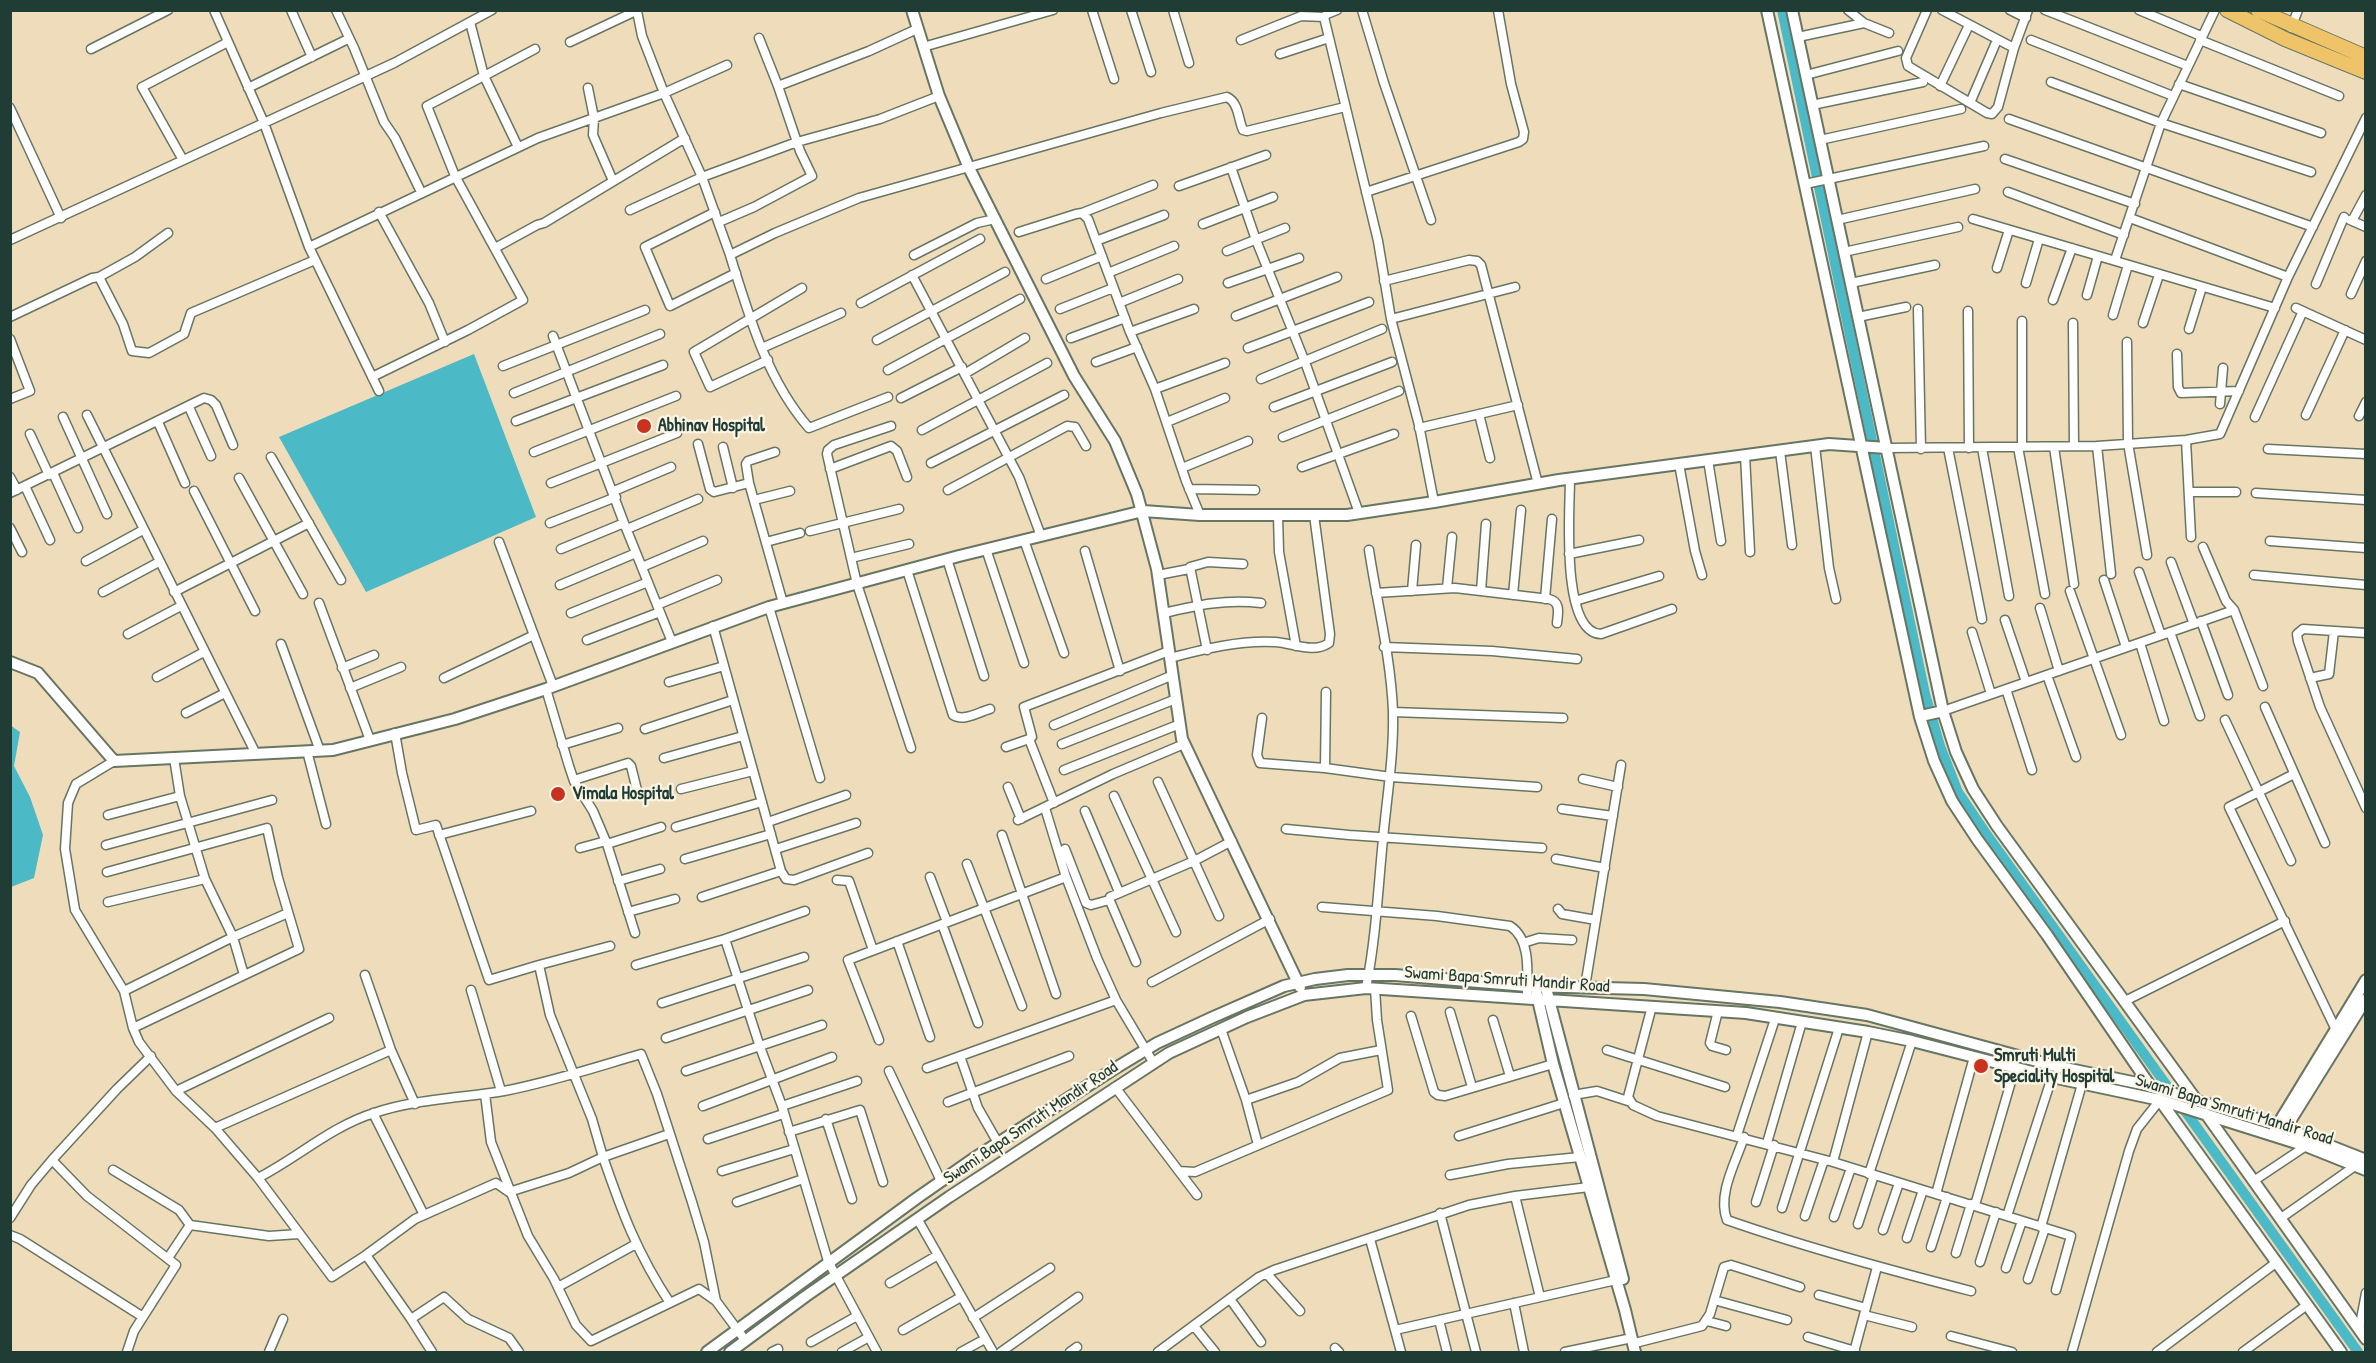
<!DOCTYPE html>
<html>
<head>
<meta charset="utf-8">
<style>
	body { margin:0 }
	#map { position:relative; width:2376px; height:1363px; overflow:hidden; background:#eedcba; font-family:"Patrick Hand",sans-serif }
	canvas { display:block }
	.frame { position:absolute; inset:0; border:12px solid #1f3d34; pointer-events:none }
</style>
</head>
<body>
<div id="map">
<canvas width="2376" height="1363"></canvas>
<div class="frame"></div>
</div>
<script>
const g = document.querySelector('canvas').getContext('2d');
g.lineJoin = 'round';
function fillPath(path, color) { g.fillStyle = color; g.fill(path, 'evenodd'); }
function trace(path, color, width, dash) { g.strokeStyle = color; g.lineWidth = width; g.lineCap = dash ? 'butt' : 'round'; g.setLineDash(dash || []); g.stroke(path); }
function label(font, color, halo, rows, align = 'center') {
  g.font = font + ' "Patrick Hand",sans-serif'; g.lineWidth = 4.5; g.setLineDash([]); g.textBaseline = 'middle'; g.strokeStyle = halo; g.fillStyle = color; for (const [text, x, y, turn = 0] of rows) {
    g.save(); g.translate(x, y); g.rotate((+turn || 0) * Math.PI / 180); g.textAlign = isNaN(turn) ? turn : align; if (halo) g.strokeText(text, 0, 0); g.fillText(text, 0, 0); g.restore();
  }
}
const water = new Path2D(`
	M 474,354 L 536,517 L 366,592 L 279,437 Z
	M 10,725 L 20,732 L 14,766 L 30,797 L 43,835 L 34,878 L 11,887 Z`);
const canal = new Path2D(`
	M 1782,10 L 1925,694 L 1940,746 L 1958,792 L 1987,835 L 2358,1352`);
const minor = new Path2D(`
	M 214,10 L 264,123 L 309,247 L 379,391
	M 291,10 L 312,57
	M 336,10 L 354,48 L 384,122 L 395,138 L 421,192
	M 1092,10 L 1114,79
	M 1131,10 L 1151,72
	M 1173,10 L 1189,63
	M 1337,10 L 1327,14 L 1324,17 L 1378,241 L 1391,319 L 1419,425 L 1434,502
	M 1362,10 L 1384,83 L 1431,220
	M 1848,10 L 1864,23
	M 1927,10 L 1906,58 L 1908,66 L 1987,113 L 1992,114 L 1998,107 L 2014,48 L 2028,10
	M 1942,10 L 2014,48
	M 2010,10 L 2026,18
	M 2045,10 L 2188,66
	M 2139,10 L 2201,36
	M 637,11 L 642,36 L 664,93 L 727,65
	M 2291,28 L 2298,10
	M 1798,37 L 1864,23 L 1889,33
	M 759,38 L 778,86
	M 1241,40 L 1301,16 L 1324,17
	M 2031,40 L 2173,96
	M 2200,40 L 2339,96
	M 570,42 L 638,10
	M 923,47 L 1053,10
	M 91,49 L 168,10
	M 1280,54 L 1329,38
	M 1806,75 L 1898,51
	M 2051,82 L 2161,123 L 2311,172
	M 2179,84 L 2321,133
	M 1940,86 L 1969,25
	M 248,88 L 348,39
	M 588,88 L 594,118 L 593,135 L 613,181
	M 1970,103 L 1997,40
	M 1812,105 L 1923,82
	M 10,108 L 61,218
	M 2009,119 L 2313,227
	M 1820,140 L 1961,109
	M 518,147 L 484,76 L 535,49
	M 2005,159 L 2135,204
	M 183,160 L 142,87 L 228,42
	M 1231,167 L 1256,240 L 1305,362 L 1359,513
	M 1805,184 L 1984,146
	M 1179,186 L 1266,155
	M 1366,192 L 1519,142 L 1523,139 L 1524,132 L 1511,84 L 1498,10
	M 2008,192 L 2124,235
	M 630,210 L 702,177 L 797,142 L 880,119 L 939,96
	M 379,212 L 429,303 L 445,342
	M 715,212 L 645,247 L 670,306 L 736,273
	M 1082,213 L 1153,185
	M 2130,218 L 2288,277
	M 1973,219 L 2275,308
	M 1837,220 L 1975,189
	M 2350,220 L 2366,227
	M 2352,221 L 2366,195
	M 719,222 L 754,207 L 812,176 L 800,151 L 778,86 L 869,51 L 917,29
	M 1203,224 L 1273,197
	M 1019,232 L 1076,214 L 1082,213 L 1088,219 L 1130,332 L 1155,389 L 1186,481 L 1200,515
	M 10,240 L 394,63 L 492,10
	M 1096,241 L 1164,215
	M 309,247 L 538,138 L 664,93 L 702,177 L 730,255
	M 495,248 L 537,225 L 544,223 L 685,138
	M 1227,251 L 1285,228
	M 1844,252 L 1958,227
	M 914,255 L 977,223 L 995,219
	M 2115,260 L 2161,123 L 2215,10
	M 1997,268 L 2009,230
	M 1108,273 L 1174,246
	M 912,275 L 1019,477 L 1041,536
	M 99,277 L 123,324 L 132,351 L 149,353 L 184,334 L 191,313 L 315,260
	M 1046,279 L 1102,256
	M 1384,281 L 1469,260 L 1477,261 L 1481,265 L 1538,484
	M 1228,283 L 1299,258
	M 1851,283 L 1935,265
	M 2026,283 L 2039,239
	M 2316,284 L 2344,217
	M 2351,294 L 2366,261
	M 2087,295 L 2098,256
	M 2053,300 L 2072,248
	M 861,303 L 980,239
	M 1119,303 L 1178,279
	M 2296,308 L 2366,340
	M 1060,309 L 1113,288
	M 1918,309 L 1921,449
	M 1968,311 L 1969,448
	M 2113,315 L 2128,265
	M 1236,316 L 1337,277
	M 10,317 L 92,278 L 99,277 L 135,257 L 168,233
	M 1858,317 L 1906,307
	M 1391,319 L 1515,287
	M 2073,323 L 2074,446
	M 2143,323 L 2159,275
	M 2189,329 L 2202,287
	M 1130,332 L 1194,309
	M 553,336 L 624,523 L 672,642
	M 1071,338 L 1125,318
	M 10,339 L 30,391 L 10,399
	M 877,340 L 1005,272
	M 2127,342 L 2128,443 L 2147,555
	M 762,348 L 841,313
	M 1248,348 L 1369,302
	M 2177,354 L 2178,387 L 2181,393 L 2239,391
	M 768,360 L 710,387 L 694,352 L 802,288
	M 1096,362 L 1137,347
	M 503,366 L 645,310
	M 888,370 L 1020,299
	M 966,373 L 1025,338
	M 372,377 L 468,330 L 523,300 L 455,176 L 427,106 L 484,76 L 470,22
	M 1261,379 L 1382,329
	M 1155,389 L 1225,363
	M 514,393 L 660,334
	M 888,397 L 809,428 C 767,380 749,316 730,255 L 775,233 L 859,198 L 1161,113 L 1227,97 C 1239,103 1238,119 1243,130 L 1247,131 L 1345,107
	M 901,398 L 962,367
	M 2220,404 L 2223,368
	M 189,407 L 211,456
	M 1274,407 L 1392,362
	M 1479,414 L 1490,458
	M 87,415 L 256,754
	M 2306,415 L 2345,330
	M 2359,416 L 2366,402
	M 63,417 L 107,514
	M 2255,417 L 2303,311
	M 516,421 L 663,365
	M 158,422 L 185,483
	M 1167,422 L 1225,398
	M 891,426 L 834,445 L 828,450 L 827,454 L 857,584 L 911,748
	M 1419,428 L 1518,405
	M 922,430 L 1047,363
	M 30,434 L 49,475
	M 1283,437 L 1399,391
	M 2186,440 L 2191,537
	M 698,444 L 710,489 L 714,492 L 749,483 L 783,603
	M 1815,446 L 1829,568 L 1836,599
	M 2097,446 L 2111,574
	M 723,447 L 733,488
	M 2018,447 L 2045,594
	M 2022,447 L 2022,321
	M 2054,447 L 2074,584
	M 1887,448 L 2097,446 L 2186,440 L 2220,434 L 2288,277 L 2366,118
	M 1948,448 L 1982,619
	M 1982,448 L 2009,596
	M 2268,449 L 2366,454
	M 1780,451 L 1792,545
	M 534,452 L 676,396
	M 1745,455 L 1750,552
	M 271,457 L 341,580
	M 1708,460 L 1721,541
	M 931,463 L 1064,395
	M 1679,464 L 1695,551 L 1702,575
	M 1302,467 L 1394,434
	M 1182,468 L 1248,441
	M 830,469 L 891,446 L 897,451 L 907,477
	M 53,473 L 78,528
	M 10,477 L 17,490
	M 239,478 L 303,594
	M 1570,479 C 1570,507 1560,633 1601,634 L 1672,609
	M 551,483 L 677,433
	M 749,483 L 746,464 L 748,461 L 775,452
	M 25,486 L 50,540
	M 1189,489 L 1255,490
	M 948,490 L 1067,426 L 1075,427 L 1086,446
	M 194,491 L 255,611
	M 614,491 L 671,467
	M 2189,492 L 2236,492
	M 10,493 L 204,398 L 211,400 L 216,405 L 233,445
	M 2256,493 L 2366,500
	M 754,500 L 790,491
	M 1278,515 L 1279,552 L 1296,646
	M 550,523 L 616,497
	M 10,528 L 22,552
	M 627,529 L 698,499
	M 810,531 L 899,509
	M 1024,540 L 1064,653
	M 2270,541 L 2366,548
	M 499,542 L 553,686
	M 766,542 L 800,533
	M 2203,547 L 2226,601 L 2234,610 L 2263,686
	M 561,549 L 624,523
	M 986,549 L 1024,663
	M 1085,551 L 1120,671
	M 1569,554 L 1639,540
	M 851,558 L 909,544
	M 947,559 L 984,676
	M 86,561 L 143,530
	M 2171,562 L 2194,624
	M 642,567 L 703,541
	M 907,570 L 953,715 C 963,722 979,712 990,709
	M 2139,572 L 2161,635
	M 1158,575 L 1189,569
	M 2254,575 L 2366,585
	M 2104,580 L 2126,647
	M 560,585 L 636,553
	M 1447,588 L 1452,537
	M 1412,591 L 1416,545
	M 1481,591 L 1486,524
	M 2070,591 L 2121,735
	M 103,592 L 159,562
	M 174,592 L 309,523
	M 1376,593 L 1455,588 L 1549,599 C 1561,602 1558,613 1557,623
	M 1513,595 L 1521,510
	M 1545,599 L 1552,519
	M 1575,601 L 1659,576
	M 319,603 L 370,740
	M 657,605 L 717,580
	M 769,607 L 820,778
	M 2040,608 L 2059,671
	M 571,613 L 648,582
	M 1164,613 C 1198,605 1225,599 1261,603
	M 2005,620 L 2026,682
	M 2201,621 L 2228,695
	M 1972,632 L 1991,694
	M 2170,632 L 2200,716
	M 2366,633 L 2303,629 L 2297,634 L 2298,641 L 2320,707 L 2366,808
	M 128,634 L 181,606
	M 587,640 L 660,612
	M 2140,643 L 2164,721
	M 281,644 L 320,751
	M 1384,647 L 1492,651 L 1577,659
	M 1207,650 L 1190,567 L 1208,562 L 1243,564
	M 1170,658 C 1204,649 1240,640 1275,642 C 1293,643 1313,654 1329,643 L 1330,634 L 1314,515
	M 342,668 L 374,655
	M 2047,675 L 2076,757
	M 157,677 L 204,652
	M 444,678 L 534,635
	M 2310,678 L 2329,674 L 2334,631
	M 669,682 L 724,666
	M 350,688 L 401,667
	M 546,689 L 569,766 L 574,781 L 593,811 L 607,844 L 635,933
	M 2006,689 L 2032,770
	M 2265,707 L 2325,843
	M 1943,711 L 2234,610
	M 1393,712 L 1563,718
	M 186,713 L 225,693
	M 1262,718 L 1257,755 L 1260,763 L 1325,768 L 1391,777 L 1537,787
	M 2225,720 L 2291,861
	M 1054,725 L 1173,675
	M 645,729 L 733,700
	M 395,733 L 402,773 L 416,830 L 436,825 L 489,980 L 539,965
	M 1062,744 L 1176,699
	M 562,745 L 618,728
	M 1006,747 L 1029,739
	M 307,751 L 326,824
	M 664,758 L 743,736
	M 114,761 L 76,784 L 68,803 L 65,849 L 75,910 L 124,991 L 133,1028 L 139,1042 L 176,1091 L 215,1128 L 258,1178 L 332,1277 L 366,1255 L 415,1219 L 496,1183 L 509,1192
	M 1325,768 L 1326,692
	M 1064,770 L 1180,724
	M 2294,774 L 2229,807 L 2337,1032
	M 1583,779 L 1618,787
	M 574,780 L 628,763 L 631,766 L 638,794
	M 1158,782 L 1219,916
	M 1008,787 L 1021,819
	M 681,789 L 753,771
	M 1114,796 L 1176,932
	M 1054,803 L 1029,739 L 1032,737 L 1024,707 L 1169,651
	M 1045,808 L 1066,877 L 1097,958 L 1116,1000 L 1153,1062
	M 1562,809 L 1613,816
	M 1085,811 L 1119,892
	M 108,815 L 180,796
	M 1018,820 L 1113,774 L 1184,744
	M 768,822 L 846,795
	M 676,827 L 762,802
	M 1286,829 L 1349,835 L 1542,848
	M 439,835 L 531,811
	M 1002,835 L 1056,994
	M 607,844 L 661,827
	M 106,845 L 272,800
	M 580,848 L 606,841
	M 776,849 L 856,823
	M 1065,849 L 1086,903 L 1091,905 L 1109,900
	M 685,859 L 771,834
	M 1556,859 L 1605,868
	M 967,864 L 1022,1006
	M 781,871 L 786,879 L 794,880 L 868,853
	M 107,872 L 267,828 L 278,878 L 299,949 L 133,1028
	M 930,877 L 947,922
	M 205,879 L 233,937 L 244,975
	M 837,880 L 849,881 L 873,950
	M 618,881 L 660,869
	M 702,897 L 781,871 L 713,626
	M 108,902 L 205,879 L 180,796 L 174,758
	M 1322,907 L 1437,916 L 1510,926 C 1532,940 1527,975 1527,997
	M 1558,909 L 1562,914 L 1596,920
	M 628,912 L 675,899
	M 942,924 L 978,1023
	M 725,939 L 760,1047 L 782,1106 L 828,1261 L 877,1352
	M 897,941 L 930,1037
	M 1523,943 L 1539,938 L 1572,940
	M 610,946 L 539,965 L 550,1015 L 592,1119 L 603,1157 L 669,1134
	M 1136,962 L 1110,901 L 1110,897 L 1194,861 L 1232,841
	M 636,965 L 725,939 L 805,911
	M 365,975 L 391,1050 L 415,1104
	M 1152,982 L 1270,919
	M 1585,987 L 1621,765
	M 1366,988 C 1376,938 1378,889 1383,839 C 1387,796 1394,755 1393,712 C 1391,658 1377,603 1369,550
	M 471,990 L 501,1091
	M 124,991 L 233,937 L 288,913
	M 2125,1001 L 2285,921
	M 662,1003 L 804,957
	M 1652,1006 L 1628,1097 L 1633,1105 L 1657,1116 L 1833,1162 L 2071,1236 L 2056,1290
	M 1718,1011 L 1710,1043 L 1712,1046 L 1726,1050
	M 1450,1012 L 1472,1087
	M 1411,1016 L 1434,1092 L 1438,1095 L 1445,1096 L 1553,1064
	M 1493,1020 L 1510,1076
	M 1221,1029 L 1246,1100 L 1258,1145
	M 666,1038 L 808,990
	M 879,1040 L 848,960 L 1066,877
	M 1607,1050 L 1725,1087
	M 960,1056 L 978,1108 L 998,1143
	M 927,1068 L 1116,1000
	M 686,1071 L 822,1025
	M 889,1071 L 941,1181
	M 1115,1087 L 1197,1195
	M 176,1091 L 329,1018
	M 485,1094 L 491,1142 L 528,1236 L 554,1279 L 576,1325 L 591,1341 L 699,1289 L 716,1301 L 745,1340
	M 1573,1095 L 1597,1091 L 1631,1102
	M 1246,1100 L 1298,1082 L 1340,1058 L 1381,1050
	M 948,1102 L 1069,1056
	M 703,1106 L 832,1057
	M 782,1106 L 857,1081
	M 373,1113 L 424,1215
	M 826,1119 L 852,1199
	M 215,1128 L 391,1050
	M 789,1132 L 860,1110 L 883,1182
	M 1737,1135 L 1775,1019
	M 1459,1136 L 1564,1103
	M 1744,1137 C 1736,1162 1717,1194 1727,1220 C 1807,1248 1889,1270 1971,1291
	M 708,1139 L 783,1114
	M 1767,1143 L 1802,1022
	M 1833,1162 L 1868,1032
	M 113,1170 L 179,1210 L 190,1225 L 168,1258
	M 722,1171 L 794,1149
	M 1179,1171 L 1195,1172 L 1388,1090 L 1377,1020 L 1375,988
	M 1869,1174 L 1912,1041
	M 1450,1175 L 1508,1164 L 1580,1157
	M 258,1178 C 297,1158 332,1126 374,1113 C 415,1099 461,1098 504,1091 C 551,1082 596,1067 641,1054 L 657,1094 L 692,1202 L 704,1242 L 716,1301
	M 2255,1180 L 2306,1146
	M 509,1192 L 569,1173 L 603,1157 C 622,1212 637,1253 670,1303
	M 1936,1194 L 1974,1057
	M 1515,1196 L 1540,1297
	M 737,1202 L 803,1179
	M 1756,1202 L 1774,1145
	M 1975,1205 L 2015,1068
	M 1782,1208 L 1839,1028
	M 1440,1213 L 1476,1352
	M 1805,1216 L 1824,1160
	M 2007,1216 L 2052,1077
	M 1834,1217 L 1851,1168
	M 10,1218 L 31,1185 L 52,1160
	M 2281,1218 L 2355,1166
	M 918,1220 L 993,1352
	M 1858,1224 L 1874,1175
	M 190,1225 L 269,1236 L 299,1234
	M 2041,1227 L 2082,1084
	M 1883,1230 L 1899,1183
	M 10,1235 L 20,1239 L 143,1317
	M 1907,1238 L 1923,1190
	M 1370,1239 L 1395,1330 L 1616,1280
	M 1931,1247 L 1947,1197
	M 1956,1253 L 1971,1204
	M 366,1255 L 411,1319 L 444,1297 L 468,1319 L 509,1338 L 519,1352
	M 1980,1262 L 1996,1212
	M 2006,1268 L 2022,1221
	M 1267,1274 L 1300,1311
	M 2028,1279 L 2045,1228
	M 890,1283 L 938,1255
	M 558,1287 L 636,1244
	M 1819,1295 L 1866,1308
	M 1230,1299 L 1261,1342
	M 1714,1300 L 1787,1320
	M 1514,1303 L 1524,1352
	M 1864,1315 L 1912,1327
	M 973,1318 L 1050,1268
	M 411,1319 L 432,1352
	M 1439,1320 L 1447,1352
	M 1707,1321 L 1726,1326
	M 1194,1326 L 1215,1352
	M 903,1330 L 961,1297
	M 1395,1330 L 1401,1352
	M 2359,1330 L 2366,1293
	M 1951,1336 L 2012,1352
	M 1808,1337 L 1855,1351
	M 811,1342 L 857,1316
	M 1639,1342 L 1702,1326 L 1710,1314 L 1724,1267 L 1731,1265 L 1800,1287
	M 1335,1348 L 1339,1352
	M 127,1352 L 134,1331 L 176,1265 L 87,1196 L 52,1160 L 117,1089 L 151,1056
	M 269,1352 L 283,1319
	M 772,1352 L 778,1349
	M 842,1352 L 869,1337
	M 961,1352 L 985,1339
	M 1001,1352 L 1078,1297
	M 1070,1352 L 1077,1347
	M 1158,1352 L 1259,1277 L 1274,1270 L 1469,1205 L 1515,1196 L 1589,1187
	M 1565,1352 L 1632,1338
	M 1854,1352 L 1877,1267
	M 2072,1352 L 2129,1151 L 2137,1129 L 2160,1100
	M 2157,1352 L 2277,1262
	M 2243,1352 L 2307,1305`);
const tertiary = new Path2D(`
	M 912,10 L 939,96 L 969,168 L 1074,376 L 1115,441 L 1137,494 L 1157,569 L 1182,739 L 1300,987
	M 1767,10 L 1920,717 L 1934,761 L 1952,801 L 1977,839 L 2047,935 L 2151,1087
	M 1792,10 L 1943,711 L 1956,752 L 1973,789 L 1997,826 L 2197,1101
	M 10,662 L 38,673 L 114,761 L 333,750 L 455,719 L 546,689 L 769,607 L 959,556 L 1143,511 L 1200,515 L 1347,515 L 1434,502 L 1559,480 L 1829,444 L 1887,448
	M 1921,716 L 1943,711
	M 1536,991 L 1553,1064 L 1625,1310 L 1635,1352
	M 1547,992 L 1623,1279
	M 2159,1099 L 2341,1352
	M 2206,1114 L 2366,1339
	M 2275,1129 L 2366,980
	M 2282,1134 L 2366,999
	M 707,1352 L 917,1198 L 973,1159 L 1114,1069 L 1157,1043 L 1211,1018 L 1284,986 L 1315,979 L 1348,975 L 1395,975 L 1527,986 L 1644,989 L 1780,1002 L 1867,1015 L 2055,1066 L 2142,1084 L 2277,1125 L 2366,1160
	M 730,1352 L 806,1296 L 949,1197 L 1169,1053 L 1247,1017 L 1304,995 L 1366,988 L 1746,1013 L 1868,1032 L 1912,1041 L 2052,1077 L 2160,1100 L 2306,1146 L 2366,1170`);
const primary = new Path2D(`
	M 2227,10 L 2285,39 L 2366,72
	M 2258,10 L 2366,57`);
const markers = [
	[644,426,8,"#c8321e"],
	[558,794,8,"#c8321e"],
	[1981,1066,8,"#c8321e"]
];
const poiNames = [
	["Abhinav Hospital",658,426],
	["Vimala Hospital",572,794],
	["Smruti Multi",1994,1056],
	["Speciality Hospital",1994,1077]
];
const streetNames = [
	["Swami Bapa Smruti Mandir Road",1507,980,4],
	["Swami Bapa Smruti Mandir Road",2234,1110,17],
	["Swami Bapa Smruti Mandir Road",1031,1123,-34]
];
fillPath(water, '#4cb9c6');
trace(canal, '#4cb9c6', 10);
trace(minor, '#677563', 11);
trace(tertiary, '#677563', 14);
trace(primary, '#677563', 16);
trace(minor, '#fff', 8);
trace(tertiary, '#fff', 10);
trace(primary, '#efc469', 14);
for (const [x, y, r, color] of markers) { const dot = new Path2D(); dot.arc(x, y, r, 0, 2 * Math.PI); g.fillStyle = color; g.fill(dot); trace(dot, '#fcf5e5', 2); }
label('bold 18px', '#1f3d34', '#fcf5e5', poiNames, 'left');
label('18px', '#1f3d34', '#fcf5e5', streetNames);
</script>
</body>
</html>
